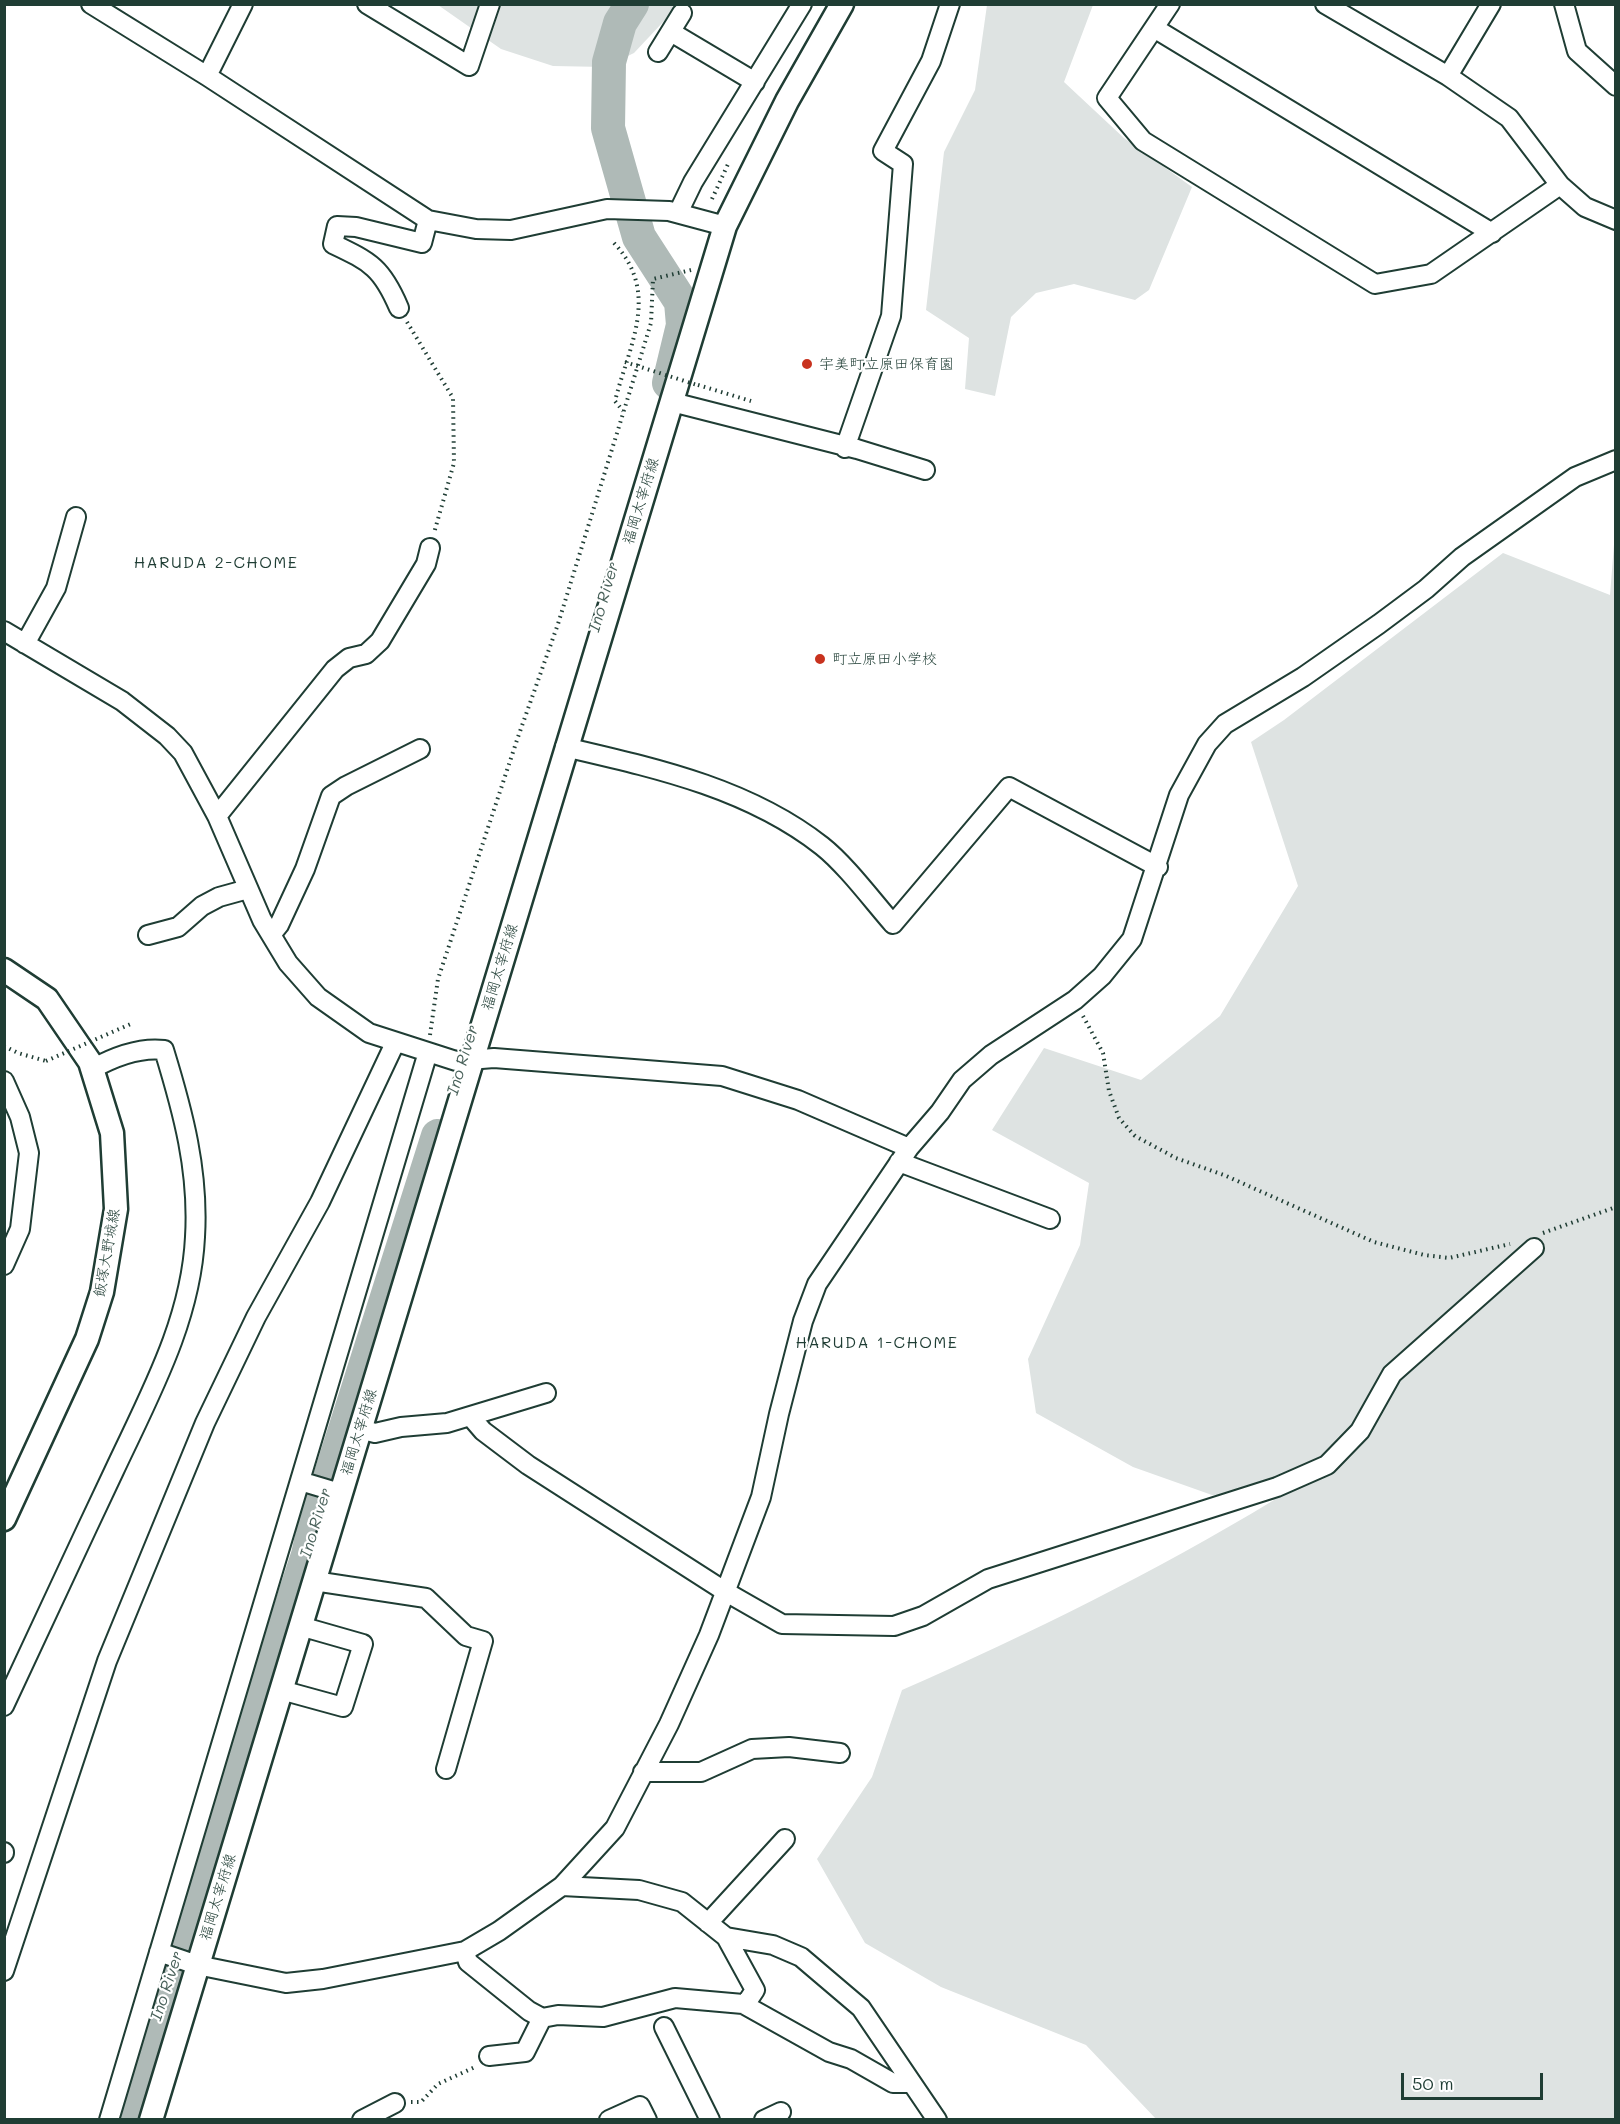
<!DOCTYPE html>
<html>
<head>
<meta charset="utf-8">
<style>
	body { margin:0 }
	#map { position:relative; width:1620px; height:2124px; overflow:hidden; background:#fff; font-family:Mali,sans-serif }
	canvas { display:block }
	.frame { position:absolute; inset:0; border:6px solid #1f3d34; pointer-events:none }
	.scale { position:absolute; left:1401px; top:2073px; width:142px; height:27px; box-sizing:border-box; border:3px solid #1f3d34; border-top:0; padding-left:8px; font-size:18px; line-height:21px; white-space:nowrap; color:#1f3d34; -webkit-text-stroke:4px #fff; paint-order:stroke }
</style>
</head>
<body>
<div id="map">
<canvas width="1620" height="2124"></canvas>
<div class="frame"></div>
<div class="scale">50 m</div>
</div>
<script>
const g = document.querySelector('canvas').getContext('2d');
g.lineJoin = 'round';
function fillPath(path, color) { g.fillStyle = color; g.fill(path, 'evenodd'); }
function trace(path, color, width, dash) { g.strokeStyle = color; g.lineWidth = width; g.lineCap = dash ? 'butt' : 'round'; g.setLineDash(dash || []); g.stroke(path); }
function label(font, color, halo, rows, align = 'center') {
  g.font = font + ' Mali,"Klee One",sans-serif'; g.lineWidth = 4.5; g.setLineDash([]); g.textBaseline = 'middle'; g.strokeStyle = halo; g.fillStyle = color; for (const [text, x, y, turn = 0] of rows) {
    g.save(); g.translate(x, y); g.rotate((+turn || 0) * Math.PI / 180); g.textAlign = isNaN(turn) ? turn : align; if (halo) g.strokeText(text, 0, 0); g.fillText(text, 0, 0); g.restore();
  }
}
const green = new Path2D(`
	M 438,5 L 679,5 L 634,53 L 605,67 L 553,66 L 501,49 Z
	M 987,5 L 1093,5 L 1064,82 L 1124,138 L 1192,187 L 1149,290 L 1135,300 L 1074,284 L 1036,293 L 1011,317 L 995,396 L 965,389 L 969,338 L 926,310 L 944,152 L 975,90 Z
	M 1615,532 L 1615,2119 L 1156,2119 L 1086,2045 L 941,1987 L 865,1943 L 817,1859 L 872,1777 L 902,1690 C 1030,1634 1155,1572 1274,1500 L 1212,1495 L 1133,1467 L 1036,1413 L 1028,1359 L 1080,1245 L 1089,1183 L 992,1130 L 1044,1048 L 1141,1080 L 1220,1016 L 1298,886 L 1251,742 L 1284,720 L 1503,553 L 1610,595 Z`);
const river = new Path2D(`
	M 632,4 L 620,23 L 609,62 L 608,128 L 639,237 L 681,302 L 683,325 L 669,383
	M 123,2120 L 144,2063 L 163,1998 L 308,1555 L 314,1528 L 438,1136`);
const path = new Path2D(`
	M 712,199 L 729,162
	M 614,243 C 661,293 629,345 615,401 L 623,411
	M 407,322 L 453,398 L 454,463 L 434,533
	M 698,385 L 751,401
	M 1083,1016 L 1103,1053 L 1109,1091 L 1119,1118 L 1135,1136 L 1176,1158 L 1224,1175 L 1374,1242 L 1424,1255 L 1449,1258 L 1510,1244
	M 430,1035 L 438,979 L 518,737 L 558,624 L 651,323 L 653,279 L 691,270
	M 4,1046 L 18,1053 L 46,1061
	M 1543,1233 L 1616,1207
	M 411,2102 L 421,2102 L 438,2084 L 475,2067`);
const minor = new Path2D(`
	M 91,4 L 207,76 L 428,220 L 476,229 L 511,230 L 607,209 L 669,211 L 725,226
	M 367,4 L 469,66 L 490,4
	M 1170,4 L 1107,98 L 1143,141 L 1375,284 L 1431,274 L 1560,185
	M 1325,4 L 1448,76 L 1509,118 L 1560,185 L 1585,207 L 1616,220
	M 1564,4 L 1577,51 L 1616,86
	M 1154,28 L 1492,233
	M 671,32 L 755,82
	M 658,52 L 682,13
	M 207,76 L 243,4
	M 1448,76 L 1491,4
	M 678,213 L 693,182 L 802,4
	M 399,308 C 382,268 371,262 333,244 L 337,226 L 356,227 L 422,243 L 428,220
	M 672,402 L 857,449 L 925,470
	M 845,448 L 891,316 L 903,164 L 883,151 L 931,61 L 950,4
	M 4,631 L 122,701 L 167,736 L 183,753 L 217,816 L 262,920 L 288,963 L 318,997 L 369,1033 L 456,1061 L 494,1058 L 722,1076 L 798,1100 L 909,1148
	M 25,644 L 56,588 L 76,517
	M 565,747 C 655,768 748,788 822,846 C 846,865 872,900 893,924 L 1009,787 L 1158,867
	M 217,816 L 335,669 L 349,658 L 366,654 L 380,641 L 426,564 L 430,548
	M 148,935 L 178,927 L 202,906 L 219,897 L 248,889
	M 271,935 L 279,925 L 305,869 L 331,796 L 346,786 L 420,749
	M 4,1081 L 20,1117 L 29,1153 L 20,1229 L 4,1265
	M 899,1162 L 1050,1219
	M 471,1417 L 483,1431 L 528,1465 L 726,1592 L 782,1624 L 894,1626 L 923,1616 L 988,1579 L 1277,1487 L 1327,1465 L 1360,1431 L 1392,1374 L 1534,1248
	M 360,1429 L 375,1433 L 401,1427 L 447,1423 L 546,1393
	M 300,1481 L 340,1493
	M 314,1581 L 426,1598 L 466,1636 L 483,1641 L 446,1769
	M 281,1690 L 343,1707 L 363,1644 L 300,1626
	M 4,1706 C 41,1627 77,1549 114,1471 C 149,1396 191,1321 195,1237 C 199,1171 183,1112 164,1050 C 140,1047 112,1058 92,1069
	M 643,1772 L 701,1772 L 752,1749 L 789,1747 L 840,1753
	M 4,1852 L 4,1853
	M 562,1886 L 639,1890 L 682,1902 L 726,1937 L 773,1945 L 801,1957 L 861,2008 L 937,2120
	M 708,1923 L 785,1839
	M 726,1937 L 755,1990 L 745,2005
	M 465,1951 L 468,1962 L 529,2011 L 542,2018
	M 159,1952 L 197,1965 L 286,1983 L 323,1979 L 465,1951 L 499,1931 L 562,1886 L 615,1828 L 669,1724 L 709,1635 L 761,1497 L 779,1414 L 803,1321 L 817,1284 L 909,1148 L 940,1112 L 962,1080 L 991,1055 L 1075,1000 L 1102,976 L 1132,939 L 1179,795 L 1207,744 L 1225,724 L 1303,677 L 1379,624 L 1426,589 L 1462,557 L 1575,477 L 1616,460
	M 4,1971 L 107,1661 L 205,1423 L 256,1317 L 320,1202 L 395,1043
	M 664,2027 L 710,2120
	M 489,2056 L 525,2052 L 542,2018 L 558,2015 L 603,2017 L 675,1998 L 743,2004 L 829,2052 L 851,2059 L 893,2083 L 911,2083
	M 109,2120 L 428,1052
	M 362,2120 L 395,2103
	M 609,2120 L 640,2106 L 647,2120
	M 764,2120 L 781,2112`);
const major = new Path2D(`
	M 4,970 L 47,999 L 90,1062 L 112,1133 L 116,1209 L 102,1292 L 87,1339 L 4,1519
	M 151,2120 L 725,226 L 787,101 L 842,4`);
const pathBridge = new Path2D(`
	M 625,362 L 697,385
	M 46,1061 L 133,1023`);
const markers = [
	[807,364,6,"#c8321e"],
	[820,659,6,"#c8321e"]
];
const poiNames = [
	["宇美町立原田保育園",819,364],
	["町立原田小学校",832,659]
];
const streetNames = [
	["福岡太宰府線",641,501,-73],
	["福岡太宰府線",500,967,-73],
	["飯塚大野城線",107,1253,-80],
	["福岡太宰府線",359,1432,-73],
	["福岡太宰府線",218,1897,-73]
];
const neighbourhoodNames = [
	["HARUDA 2-CHOME",216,563],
	["HARUDA 1-CHOME",877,1343]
];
const waterNames = [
	["Ino River",604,597,-74],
	["Ino River",463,1060,-73],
	["Ino River",316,1523,-73],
	["Ino River",167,1986,-72]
];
fillPath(green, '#dee3e2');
trace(river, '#afbab7', 34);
trace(minor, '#1f3d34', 22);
trace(major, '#1f3d34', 27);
trace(path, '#1f3d34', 4, [1.5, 4.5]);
trace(minor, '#fff', 18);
trace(major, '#fff', 22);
trace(pathBridge, '#1f3d34', 4, [1.5, 4.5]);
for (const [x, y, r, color] of markers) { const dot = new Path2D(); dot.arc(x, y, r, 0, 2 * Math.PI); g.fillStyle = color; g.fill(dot); trace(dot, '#fff', 2); }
label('15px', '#1f3d34', '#fff', poiNames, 'left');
label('15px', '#1f3d34', '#fff', streetNames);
g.letterSpacing = '1.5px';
label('16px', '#1f3d34', '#fff', neighbourhoodNames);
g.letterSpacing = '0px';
label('italic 16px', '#4a625b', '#fff', waterNames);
</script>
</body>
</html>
